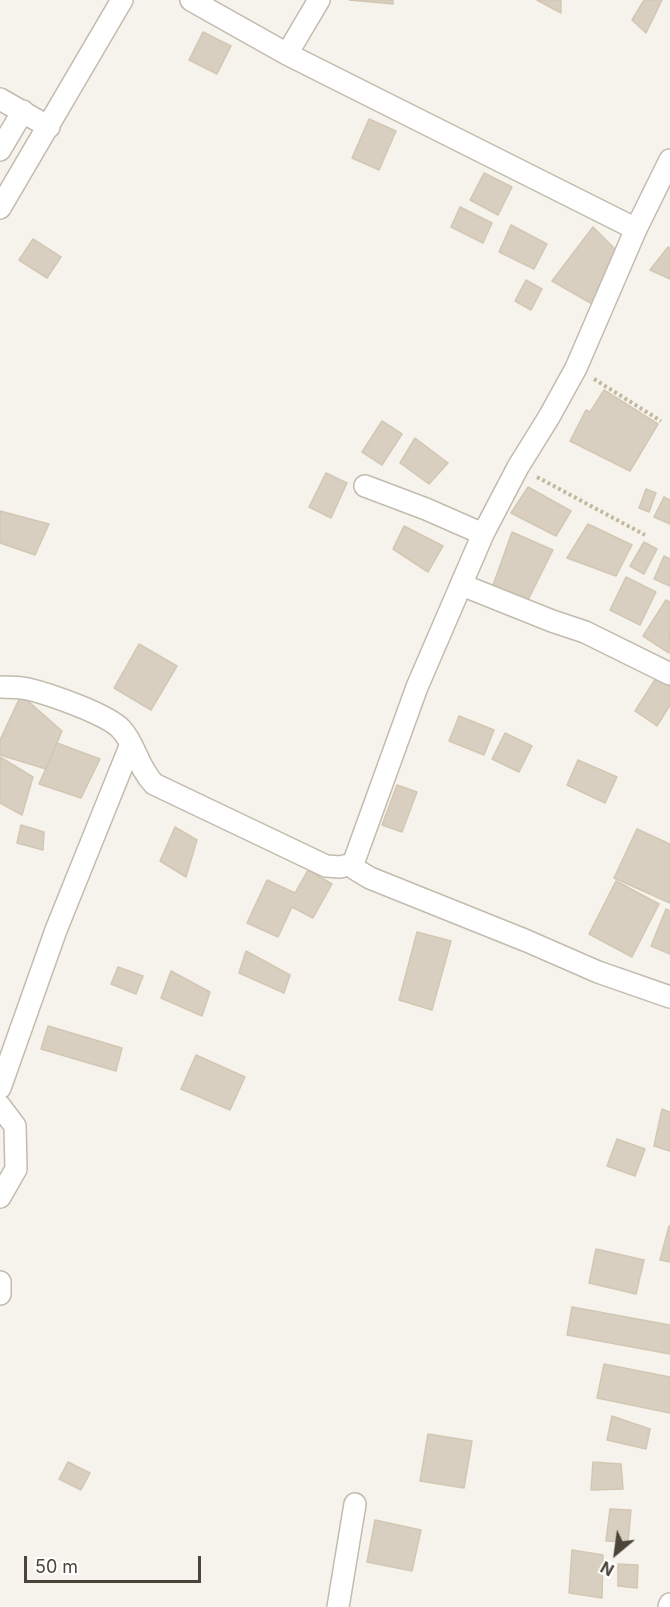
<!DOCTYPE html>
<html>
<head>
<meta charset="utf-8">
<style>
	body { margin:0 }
	#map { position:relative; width:670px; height:1607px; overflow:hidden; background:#f6f3ec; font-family:Inter,sans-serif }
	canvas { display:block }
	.north { position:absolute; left:586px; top:1523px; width:60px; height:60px; -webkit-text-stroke:4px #fff; paint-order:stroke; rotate:209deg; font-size:16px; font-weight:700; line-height:24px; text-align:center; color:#4b4439 }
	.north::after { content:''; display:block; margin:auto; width:21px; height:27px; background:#4b4439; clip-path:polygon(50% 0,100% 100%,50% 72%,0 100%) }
	.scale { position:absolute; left:24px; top:1556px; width:177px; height:27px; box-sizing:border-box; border:3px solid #4b4439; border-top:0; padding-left:8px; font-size:18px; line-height:21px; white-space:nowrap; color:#4b4439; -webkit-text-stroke:4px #fff; paint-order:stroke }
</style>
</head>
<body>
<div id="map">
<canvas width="670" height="1607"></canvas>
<div class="north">N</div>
<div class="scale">50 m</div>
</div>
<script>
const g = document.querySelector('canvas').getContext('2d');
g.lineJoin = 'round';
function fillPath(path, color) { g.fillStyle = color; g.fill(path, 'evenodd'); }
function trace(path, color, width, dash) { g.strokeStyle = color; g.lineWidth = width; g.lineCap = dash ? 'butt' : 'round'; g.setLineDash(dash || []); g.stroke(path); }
const building = new Path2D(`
	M 349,0 L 393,0 L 393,4 Z
	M 537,0 L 561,0 L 561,13 Z
	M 644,0 L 662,0 L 646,33 L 632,20 Z
	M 203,32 L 231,46 L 217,74 L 189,60 Z
	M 369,119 L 396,131 L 379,170 L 352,158 Z
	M 484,173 L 512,187 L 498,215 L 470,200 Z
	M 460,207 L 492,223 L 483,243 L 451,227 Z
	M 511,225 L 547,244 L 534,269 L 499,252 Z
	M 593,227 L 616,250 L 594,305 L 552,281 Z
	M 33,239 L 61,257 L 47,278 L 19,260 Z
	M 668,247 L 670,248 L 670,279 L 650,270 Z
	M 526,280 L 542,289 L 531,310 L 515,301 Z
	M 604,390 L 658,424 L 630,471 L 570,441 L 586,410 L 590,412 Z
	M 382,421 L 402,434 L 382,465 L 362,452 Z
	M 415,438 L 448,463 L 429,484 L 400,463 Z
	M 326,473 L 347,483 L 331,518 L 309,507 Z
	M 528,487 L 571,511 L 556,536 L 511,513 Z
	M 646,489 L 656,493 L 649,512 L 639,508 Z
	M 664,497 L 670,500 L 670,524 L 654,517 Z
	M 0,511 L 49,524 L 35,555 L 0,543 Z
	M 588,524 L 632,545 L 616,576 L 567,558 Z
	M 404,526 L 443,546 L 428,572 L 393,549 Z
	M 512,532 L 553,550 L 526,604 L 492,588 Z
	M 644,542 L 657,549 L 644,574 L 630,566 Z
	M 664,556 L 670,559 L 670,586 L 654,579 Z
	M 626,577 L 656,592 L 640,625 L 610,610 Z
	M 666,600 L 670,602 L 669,653 L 643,636 Z
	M 139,644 L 177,666 L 151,710 L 114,688 Z
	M 656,678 L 670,687 L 670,705 L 657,726 L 635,711 Z
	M 21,695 L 62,731 L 46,769 L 0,755 L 0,740 Z
	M 459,716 L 494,730 L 484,755 L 449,741 Z
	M 505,733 L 532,746 L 519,772 L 492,759 Z
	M 57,743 L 100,759 L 81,798 L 39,784 Z
	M 0,757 L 33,777 L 22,815 L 0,803 Z
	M 578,760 L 617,777 L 605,803 L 567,785 Z
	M 397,785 L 417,792 L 402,832 L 382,825 Z
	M 21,825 L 44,832 L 43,850 L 17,843 Z
	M 175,827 L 197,840 L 186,877 L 160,861 Z
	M 637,829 L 670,844 L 670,903 L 614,878 Z
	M 308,870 L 332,884 L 313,918 L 292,907 L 278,937 L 247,923 L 267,880 L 295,893 Z
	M 616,881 L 659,904 L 632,957 L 589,934 Z
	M 666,909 L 670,911 L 670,954 L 651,946 Z
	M 417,932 L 451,941 L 432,1010 L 399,1000 Z
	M 246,951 L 290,975 L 284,993 L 239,973 Z
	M 118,967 L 143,976 L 136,994 L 111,984 Z
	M 171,971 L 210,992 L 202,1016 L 161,998 Z
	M 48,1026 L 122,1048 L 116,1071 L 41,1049 Z
	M 196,1055 L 245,1077 L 230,1110 L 181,1089 Z
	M 662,1109 L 670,1112 L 670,1151 L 654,1146 Z
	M 617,1139 L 645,1149 L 635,1176 L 607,1166 Z
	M 669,1226 L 670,1226 L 670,1262 L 660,1260 Z
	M 596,1249 L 644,1260 L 636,1294 L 589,1283 Z
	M 572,1307 L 670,1325 L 670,1354 L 567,1335 Z
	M 604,1364 L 670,1377 L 670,1413 L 597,1398 Z
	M 612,1416 L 650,1429 L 646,1449 L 607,1440 Z
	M 428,1434 L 472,1441 L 464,1488 L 420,1481 Z
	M 68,1462 L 90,1473 L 81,1490 L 59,1479 Z
	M 593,1462 L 621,1464 L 623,1489 L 591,1490 Z
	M 610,1509 L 631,1510 L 628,1542 L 606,1541 Z
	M 375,1520 L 421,1530 L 412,1571 L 367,1562 Z
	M 572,1550 L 603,1555 L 602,1598 L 569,1593 Z
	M 618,1564 L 638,1565 L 637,1588 L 618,1586 Z`);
const path = new Path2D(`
	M 594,379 L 661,421
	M 537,477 L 645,535`);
const minor = new Path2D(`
	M 191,0 L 287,54
	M 319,0 L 287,54 L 636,229 L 576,368 L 549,417 L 518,467 L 483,534 L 417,687 L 353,864 L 355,869 L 370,878 L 527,941 L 598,972 L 670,997
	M 0,99 L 49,127
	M 0,150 L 23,111
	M 0,208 L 122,0
	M 636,229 L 670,160
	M 365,486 L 426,509 L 483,534
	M 462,585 L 552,621 L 585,632 L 670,674
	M 0,687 C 9,687 19,687 28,689 C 49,694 107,714 121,729 C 136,745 137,766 154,784 L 326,866 L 340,867 L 353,864
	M 0,1088 L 56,930 L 131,744
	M 0,1106 L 15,1126 L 16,1169 L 0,1197
	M 0,1282 L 0,1294
	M 338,1607 L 355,1504
	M 669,1607 L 670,1604`);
fillPath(building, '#d8cfc1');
trace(building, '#d3c7b4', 1.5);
trace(minor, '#c2bbae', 24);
trace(path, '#c4b79f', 4, [3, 3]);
trace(minor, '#fff', 21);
</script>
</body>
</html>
